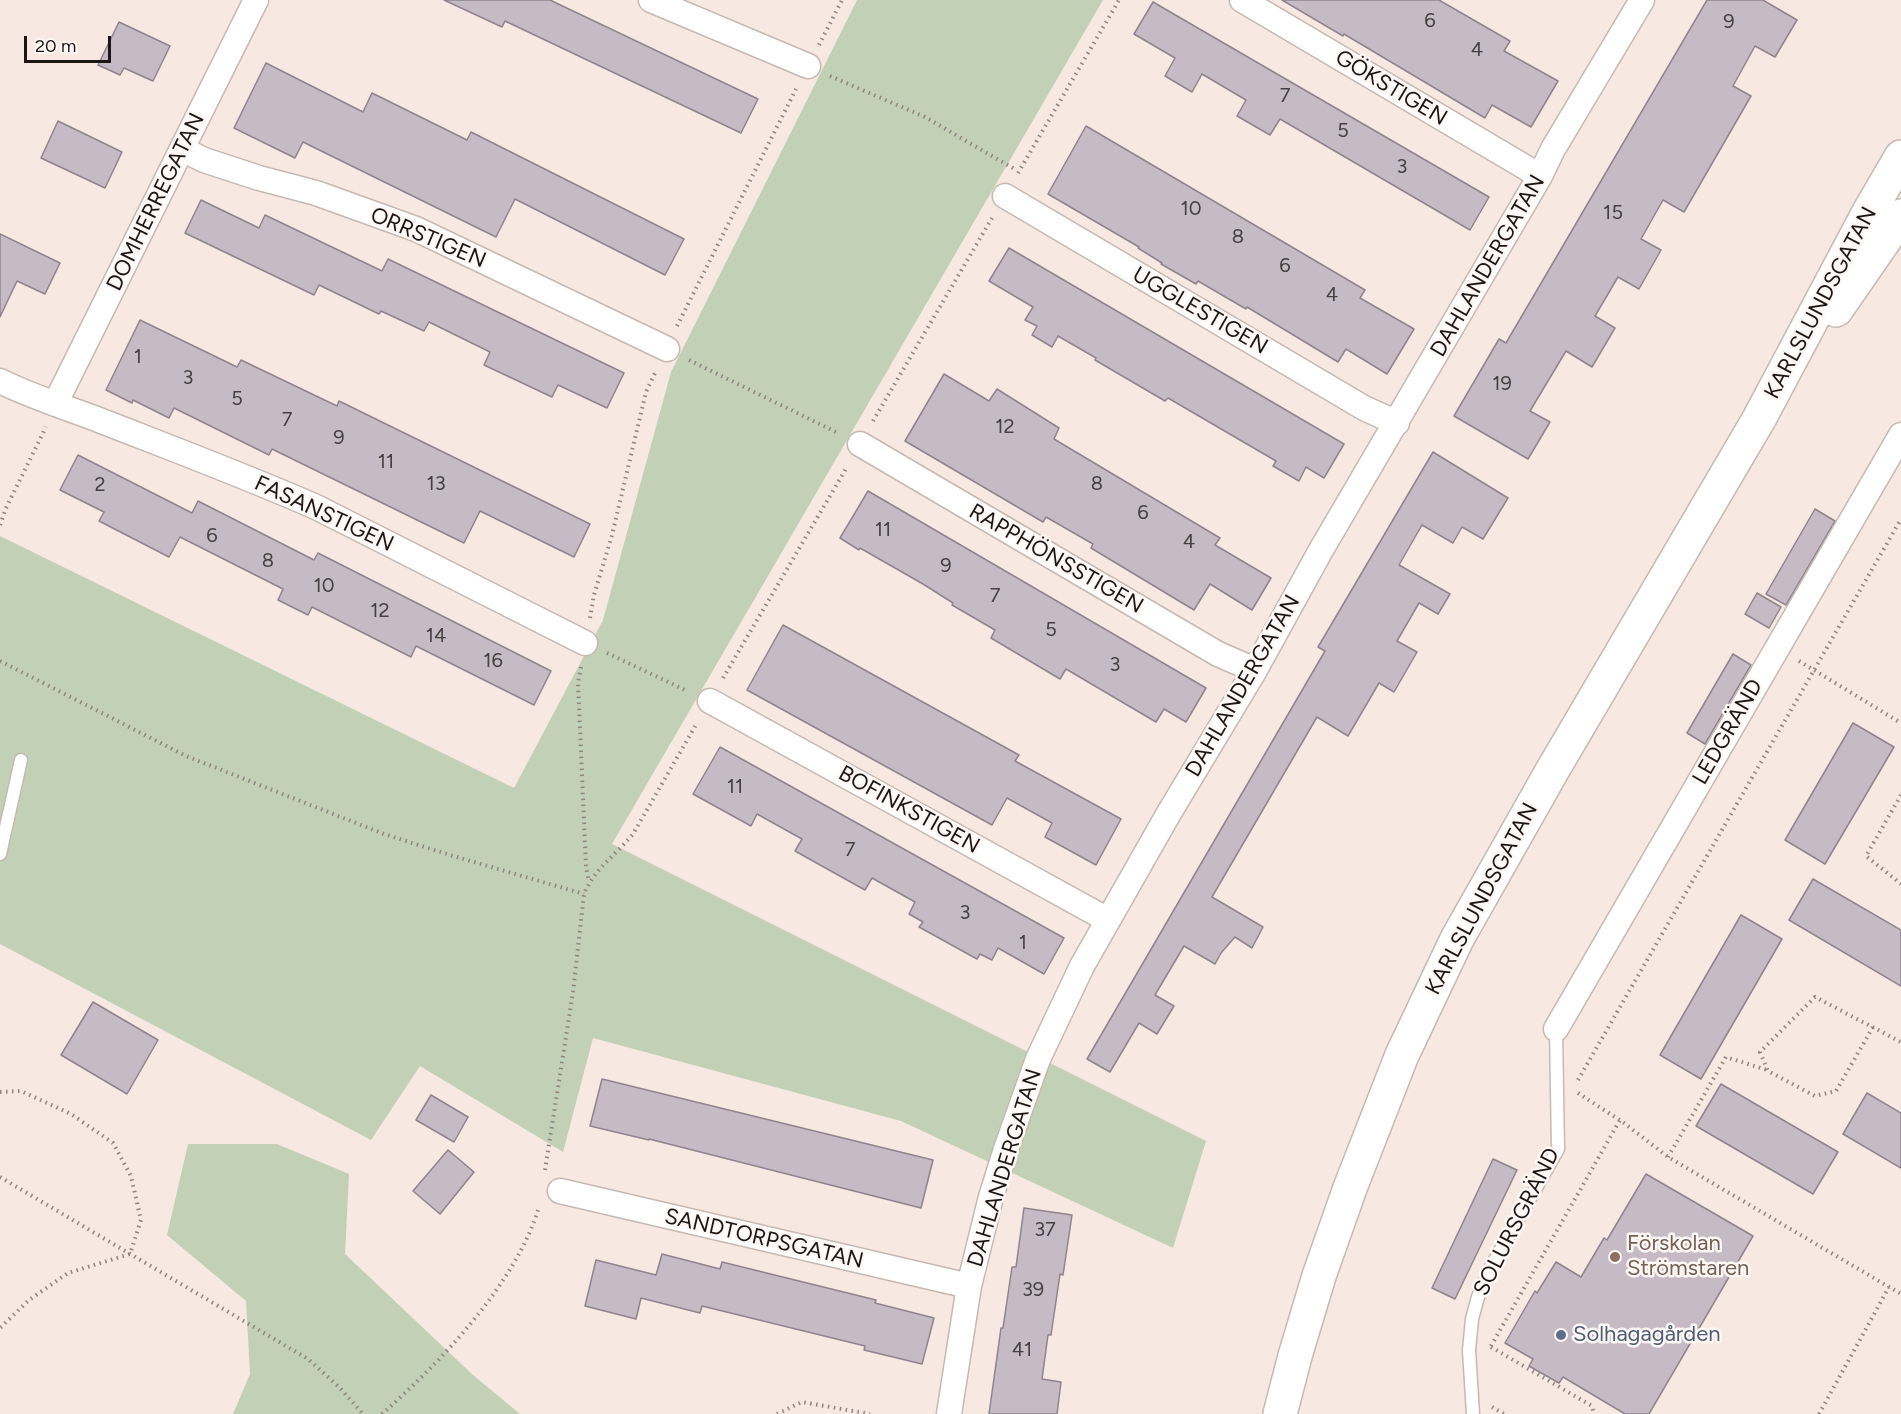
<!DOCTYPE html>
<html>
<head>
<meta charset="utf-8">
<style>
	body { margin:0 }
	#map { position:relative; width:1901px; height:1414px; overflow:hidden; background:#f7e8e1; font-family:Figtree,sans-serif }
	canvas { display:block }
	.scale { position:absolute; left:24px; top:36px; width:87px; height:27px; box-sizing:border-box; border:3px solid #1b1614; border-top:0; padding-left:8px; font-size:18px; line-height:21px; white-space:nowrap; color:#1b1614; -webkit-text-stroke:4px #fdf8f5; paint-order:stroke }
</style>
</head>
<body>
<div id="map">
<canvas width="1901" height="1414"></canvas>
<div class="scale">20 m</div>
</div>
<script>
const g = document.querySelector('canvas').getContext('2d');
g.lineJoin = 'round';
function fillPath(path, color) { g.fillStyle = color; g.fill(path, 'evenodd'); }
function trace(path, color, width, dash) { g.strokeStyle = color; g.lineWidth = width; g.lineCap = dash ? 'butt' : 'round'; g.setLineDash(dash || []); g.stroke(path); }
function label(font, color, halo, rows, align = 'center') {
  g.font = font + ' Figtree,sans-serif'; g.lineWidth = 5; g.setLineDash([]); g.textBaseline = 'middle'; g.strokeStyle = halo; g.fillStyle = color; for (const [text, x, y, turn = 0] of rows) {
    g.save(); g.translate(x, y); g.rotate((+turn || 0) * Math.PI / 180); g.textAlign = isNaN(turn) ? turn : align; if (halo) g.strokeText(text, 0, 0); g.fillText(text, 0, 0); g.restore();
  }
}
const green = new Path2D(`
	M 857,0 L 1103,0 L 612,844 L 1206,1141 L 1173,1248 L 901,1121 L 593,1038 L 563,1152 L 420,1066 L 371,1140 L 0,944 L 0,536 L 514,788 L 603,620 L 671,372 Z
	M 188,1144 L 277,1144 L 349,1174 L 345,1254 L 473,1375 L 520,1414 L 233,1414 L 250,1374 L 246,1301 L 167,1235 Z`);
const building = new Path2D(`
	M 444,0 L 550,0 L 758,99 L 741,133 L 505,21 L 502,27 Z
	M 1282,0 L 1439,0 L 1510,41 L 1504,51 L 1558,81 L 1531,127 L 1492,105 L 1485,118 L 1344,34 L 1343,36 Z
	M 1707,0 L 1763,0 L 1797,20 L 1775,57 L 1755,46 L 1733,86 L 1751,96 L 1684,212 L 1663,200 L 1641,239 L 1661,250 L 1639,289 L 1618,277 L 1595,316 L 1615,328 L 1592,367 L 1566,351 L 1530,411 L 1550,422 L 1528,459 L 1454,416 L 1499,339 L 1506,343 Z
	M 1153,2 L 1489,197 L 1470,230 L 1280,119 L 1270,135 L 1237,116 L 1246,100 L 1202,74 L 1192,92 L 1165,76 L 1175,58 L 1134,34 Z
	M 119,22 L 170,46 L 153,81 L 124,68 L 120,75 L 98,65 Z
	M 266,63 L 363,112 L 372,93 L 467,140 L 471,132 L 684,239 L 665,275 L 515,199 L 496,237 L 303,142 L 295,158 L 234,128 Z
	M 58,121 L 122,152 L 105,188 L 41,158 Z
	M 1086,126 L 1365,290 L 1360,298 L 1414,329 L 1387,374 L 1346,349 L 1338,362 L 1247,307 L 1246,309 L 1198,281 L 1196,284 L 1161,264 L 1162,263 L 1138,248 L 1139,247 L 1048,194 Z
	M 201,200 L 259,228 L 265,215 L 382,271 L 388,259 L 624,373 L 607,408 L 558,385 L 552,397 L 484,365 L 490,352 L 429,322 L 424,331 L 381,311 L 379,314 L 319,285 L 314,295 L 185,233 Z
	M 0,234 L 60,263 L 45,294 L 17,281 L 0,317 Z
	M 1009,248 L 1344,444 L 1324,478 L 1306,467 L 1299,481 L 1273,466 L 1276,461 L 1168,398 L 1165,401 L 1095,360 L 1096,358 L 1058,336 L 1052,347 L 1032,335 L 1037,326 L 1025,320 L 1033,307 L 989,281 Z
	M 140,320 L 237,367 L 241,360 L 337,406 L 339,401 L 590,524 L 574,557 L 480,511 L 464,543 L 272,449 L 269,455 L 174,408 L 169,418 L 133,400 L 132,403 L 106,390 Z
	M 944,374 L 989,401 L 997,389 L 1059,428 L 1054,439 L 1220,538 L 1215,545 L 1271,578 L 1252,610 L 1210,584 L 1194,610 L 1091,548 L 1093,544 L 1046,517 L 1043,522 L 905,441 Z
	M 1433,452 L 1508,498 L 1483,539 L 1462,527 L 1453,543 L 1422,525 L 1399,565 L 1450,594 L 1438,614 L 1419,603 L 1397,641 L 1417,652 L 1394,692 L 1379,683 L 1348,736 L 1317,717 L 1212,897 L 1263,927 L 1252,948 L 1235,937 L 1221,953 L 1215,964 L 1184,946 L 1155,995 L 1174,1006 L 1157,1034 L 1139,1023 L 1110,1072 L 1087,1059 L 1325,651 L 1318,647 Z
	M 78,455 L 192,513 L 198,501 L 314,560 L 318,553 L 551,671 L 534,705 L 416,646 L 411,657 L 312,607 L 308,615 L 278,600 L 283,589 L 180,537 L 169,557 L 99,521 L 104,512 L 60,490 Z
	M 868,491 L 1206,688 L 1186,722 L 1164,709 L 1156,722 L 1066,669 L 1060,679 L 991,638 L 995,630 L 952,605 L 953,603 L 923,584 L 860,548 L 859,550 L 840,538 Z
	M 1815,509 L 1835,521 L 1786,605 L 1766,594 Z
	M 1757,593 L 1781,607 L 1769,628 L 1745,614 Z
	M 783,625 L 1019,755 L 1015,761 L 1121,819 L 1096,865 L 1045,837 L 1052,823 L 1007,798 L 992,825 L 747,690 Z
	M 1733,654 L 1751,665 L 1705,744 L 1687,733 Z
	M 1853,723 L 1894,747 L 1825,864 L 1785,840 Z
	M 720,747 L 1064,938 L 1044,974 L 998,948 L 992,960 L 980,954 L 977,959 L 919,927 L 923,922 L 909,914 L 915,902 L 872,878 L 865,890 L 795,851 L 802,839 L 757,814 L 751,826 L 693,794 Z
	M 1813,879 L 1901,930 L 1901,986 L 1789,920 Z
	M 1741,915 L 1782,939 L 1701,1079 L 1660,1055 Z
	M 93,1002 L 158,1040 L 127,1094 L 61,1055 Z
	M 602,1079 L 933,1160 L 921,1208 L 649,1139 L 649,1140 L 590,1126 Z
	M 1721,1084 L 1838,1152 L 1813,1194 L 1696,1126 Z
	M 1867,1093 L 1901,1113 L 1901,1168 L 1843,1134 Z
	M 431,1095 L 468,1117 L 454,1142 L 416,1120 Z
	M 448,1150 L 474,1172 L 440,1214 L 413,1191 Z
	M 1493,1159 L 1517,1170 L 1455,1299 L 1432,1288 Z
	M 1646,1174 L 1753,1236 L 1649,1414 L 1625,1414 L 1563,1377 L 1559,1383 L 1529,1366 L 1533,1359 L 1505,1343 L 1535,1291 L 1537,1293 L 1556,1262 L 1581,1277 L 1604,1238 L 1607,1240 Z
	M 1024,1208 L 1072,1215 L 1063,1275 L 1060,1274 L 1051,1335 L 1048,1335 L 1042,1379 L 1061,1382 L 1057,1414 L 989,1414 L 1001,1328 L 1003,1328 L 1012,1267 L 1016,1267 Z
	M 662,1254 L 720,1269 L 722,1262 L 876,1300 L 875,1303 L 934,1318 L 922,1364 L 864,1350 L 865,1346 L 702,1306 L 700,1313 L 641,1298 L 636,1319 L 585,1306 L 596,1260 L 656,1275 Z`);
const path = new Path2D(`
	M 819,45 L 842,0
	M 830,76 L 925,117 L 1016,170
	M 1018,173 L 1119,0
	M 677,326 L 796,89
	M 689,360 L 838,433
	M 873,421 L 992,218
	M 0,525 L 6,508 L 46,427
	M 590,618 L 594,595 L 612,535 L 646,392 L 656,371
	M 607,653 L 687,691
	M 0,661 L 186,756 L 384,834 L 450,855 L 584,894
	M 1799,661 L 1901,723
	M 581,667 L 578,683 L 586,867 L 589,882
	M 723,678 L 847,467
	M 1901,795 L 1866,856 L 1901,884
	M 1873,1027 L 1836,1091 L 1815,1096 L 1768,1071 L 1760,1052 L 1815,997 L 1901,1042
	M 1578,1080 L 1901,519
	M 0,1092 L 21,1091 L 71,1114 L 113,1143 L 131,1176 L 141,1220 L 130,1254 L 68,1273 L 29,1300 L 0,1328
	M 1578,1093 L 1624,1123 L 1668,1157 L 1901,1294
	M 1668,1157 L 1726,1057 L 1767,1070
	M 545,1170 L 573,992 L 584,894 C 594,869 616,855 633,834 L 697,723
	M 0,1177 L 308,1359 L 339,1387 L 363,1414
	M 1491,1346 L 1620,1120
	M 1491,1347 L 1592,1406 L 1594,1414
	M 1492,1407 L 1504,1414
	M 382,1414 C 440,1363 517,1282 539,1207
	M 777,1414 L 802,1402 L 870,1414
	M 1819,1414 L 1889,1287`);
const service = new Path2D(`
	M 0,854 L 21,760
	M 1473,1414 L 1469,1350 L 1472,1319 L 1478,1297 L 1492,1265 L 1558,1149 L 1556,1029`);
const minor = new Path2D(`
	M 651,0 L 808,66
	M 1242,0 L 1540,176
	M 182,149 L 204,160 L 259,178 L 316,193 L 416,229 L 667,349
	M 1005,196 L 1364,408 L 1397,423
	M 0,381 C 30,396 62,406 94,418 C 168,447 243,475 316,507 L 585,643
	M 55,404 L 256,0
	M 860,444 L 1218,654 L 1255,670
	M 710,701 L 1108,920
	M 1556,1029 L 1901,435
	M 560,1191 L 969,1286
	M 949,1414 L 969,1286 L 991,1197 L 1006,1149 L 1038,1059 L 1082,966 L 1169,813 L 1255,670 L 1321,550 L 1540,176 L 1553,149 L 1642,0`);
const secondary = new Path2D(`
	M 1836,310 L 1901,216
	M 1280,1414 L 1295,1356 L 1319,1276 L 1350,1188 L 1402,1055 L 1457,939 L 1552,771 L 1759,419 L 1869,212 L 1901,157`);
const markers = [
	[1615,1257,6,"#8d6e63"],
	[1561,1335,6,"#5c6f8a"]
];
const numberNames = [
	["6",1430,21],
	["9",1729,22],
	["4",1477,50],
	["7",1285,96],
	["5",1343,131],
	["3",1402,167],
	["10",1191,209],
	["15",1613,213],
	["8",1238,237],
	["6",1285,266],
	["4",1332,295],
	["1",138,357],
	["3",188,378],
	["19",1502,384],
	["5",237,399],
	["7",287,420],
	["12",1005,427],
	["9",339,438],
	["11",386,462],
	["13",436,484],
	["8",1097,484],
	["2",100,485],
	["6",1143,513],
	["11",883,530],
	["6",212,536],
	["4",1189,542],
	["8",268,561],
	["9",946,566],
	["10",324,586],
	["7",995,596],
	["12",380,611],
	["5",1051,630],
	["14",436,636],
	["16",493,661],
	["3",1115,665],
	["11",735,787],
	["7",850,850],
	["3",965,913],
	["1",1023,943],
	["37",1045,1230],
	["39",1033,1290],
	["41",1022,1350]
];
const streetNames = [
	["GÖKSTIGEN",1391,88,31],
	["DOMHERREGATAN",156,202,-64],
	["ORRSTIGEN",428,238,23],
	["DAHLANDERGATAN",1488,266,-60],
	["KARLSLUNDSGATAN",1821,303,-62],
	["UGGLESTIGEN",1200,311,30],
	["FASANSTIGEN",324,514,25],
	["RAPPHÖNSSTIGEN",1056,559,30],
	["DAHLANDERGATAN",1243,686,-60],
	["LEDGRÄND",1728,732,-60],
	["BOFINKSTIGEN",909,810,29],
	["KARLSLUNDSGATAN",1482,899,-62],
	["DAHLANDERGATAN",1005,1168,-73],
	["SOLURSGRÄND",1517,1222,-63],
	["SANDTORPSGATAN",764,1239,13]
];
const educationNames = [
	["Förskolan",1627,1244],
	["Strömstaren",1627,1269]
];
const serviceNames = [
	["Solhagagården",1573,1335]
];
fillPath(green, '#c2d1b5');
fillPath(building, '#c6bbc5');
trace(building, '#8f848e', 1.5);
trace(service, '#c6b9b2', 15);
trace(minor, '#c6b9b2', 27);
trace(secondary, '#c6b9b2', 36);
trace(path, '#8f8580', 4, [1.5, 4.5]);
trace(service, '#fff', 12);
trace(minor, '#fff', 24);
trace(secondary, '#fff', 33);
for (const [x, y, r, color] of markers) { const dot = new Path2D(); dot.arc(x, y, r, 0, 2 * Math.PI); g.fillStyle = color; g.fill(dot); trace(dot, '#fdf8f5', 2); }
label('20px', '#463f40', null, numberNames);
label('22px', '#1b1614', '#fdf8f5', streetNames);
label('22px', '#785e54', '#fdf8f5', educationNames, 'left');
label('22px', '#4e5e75', '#fdf8f5', serviceNames, 'left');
</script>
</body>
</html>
